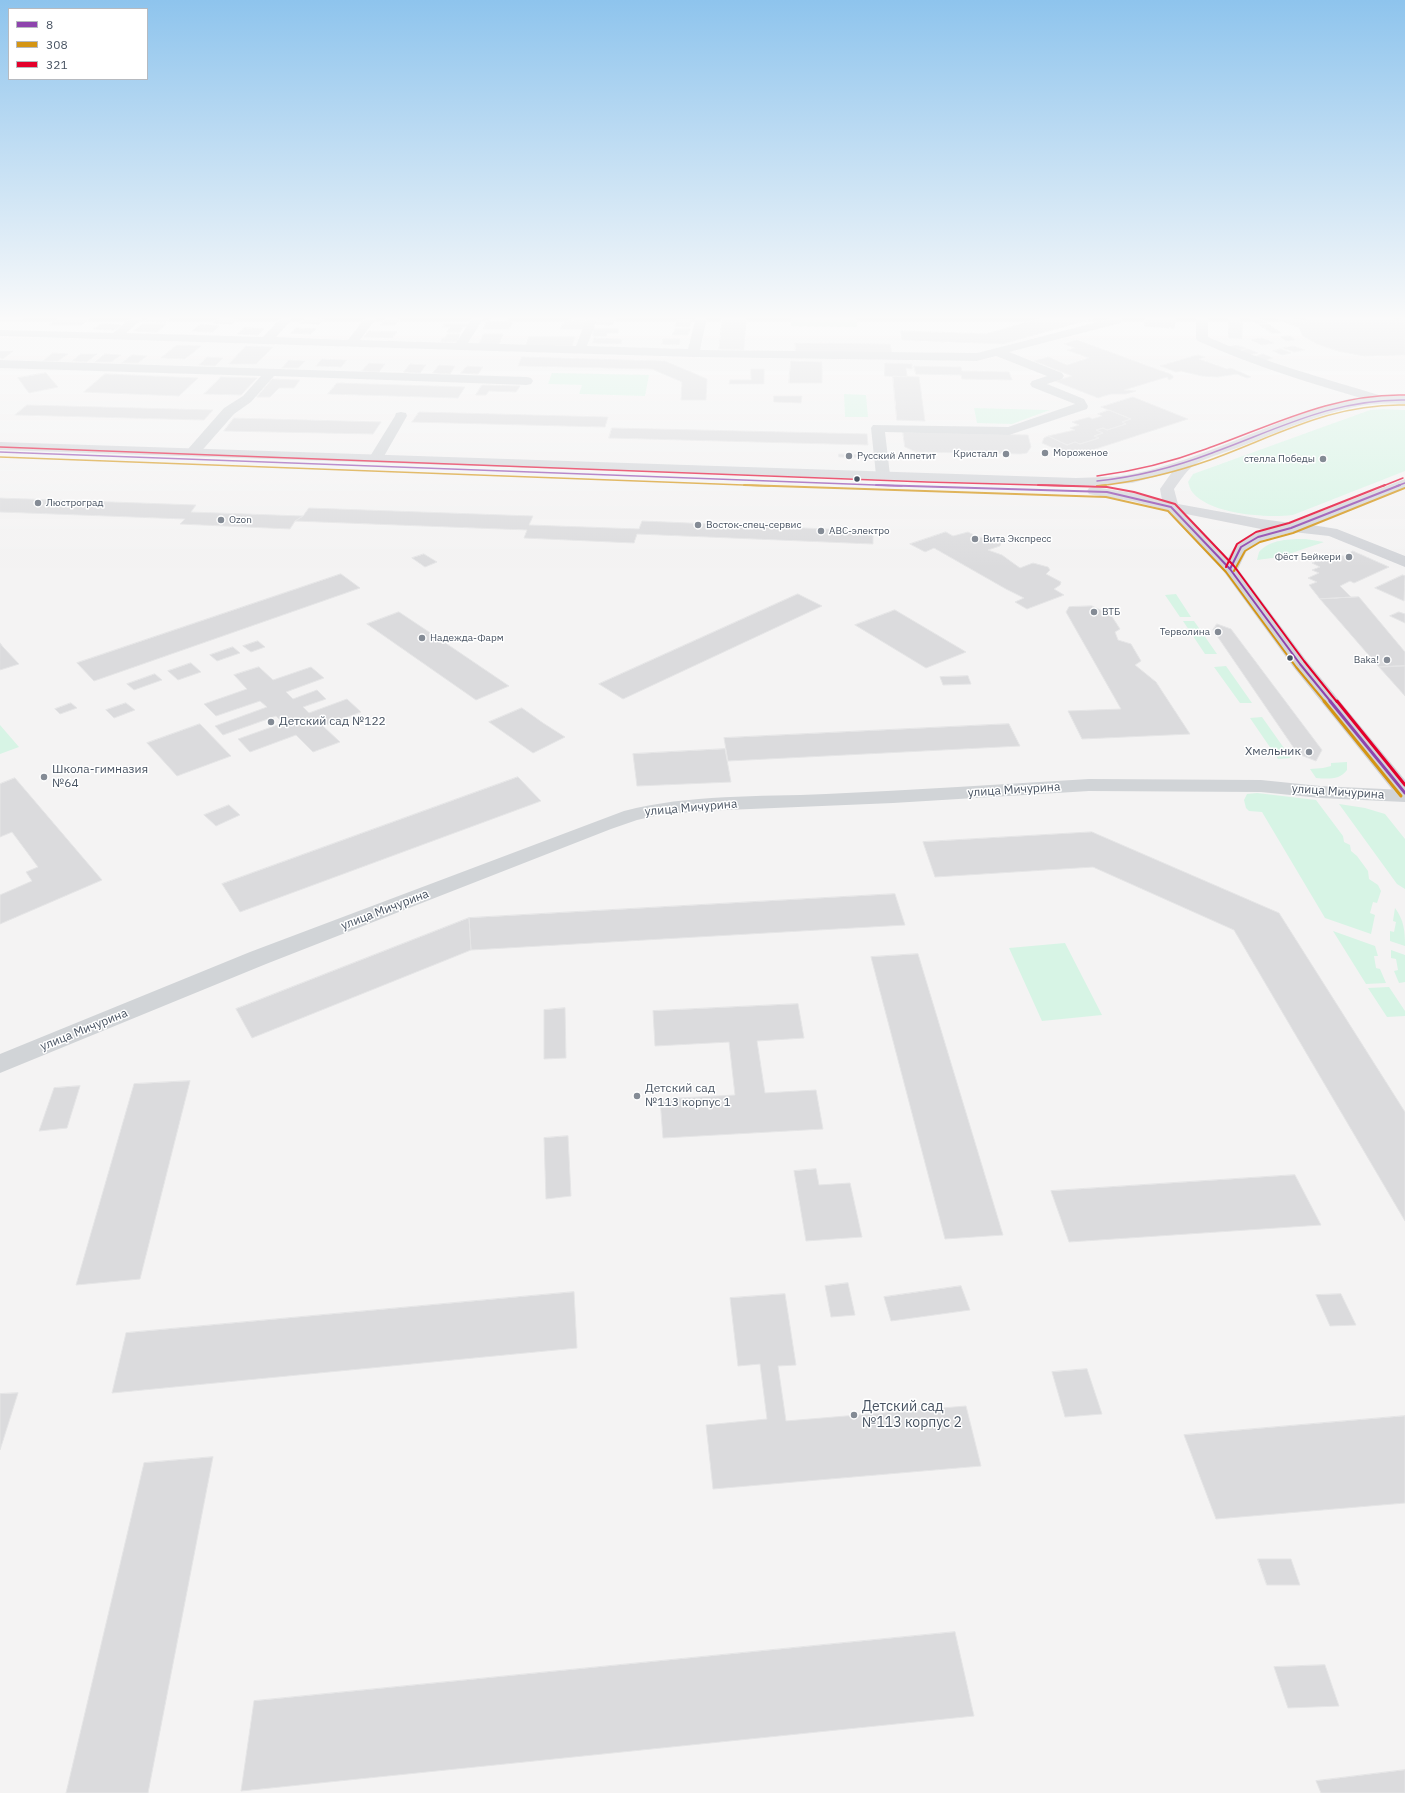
<!DOCTYPE html>
<html>
<head>
<meta charset="utf-8">
<style>
	body { margin:0 }
	#map { position:relative; width:1405px; height:1793px; overflow:hidden; background:#f4f3f3; font-family:"IBM Plex Sans",sans-serif }
	canvas { display:block }
	.legend { position:absolute; left:8px; top:8px; width:140px; height:72px; box-sizing:border-box; background:#fff; border:1px solid #b6bac0; margin:0; padding:5px 7px; list-style:none; font-size:12px; color:#485362 }
	.legend li { display:flex; align-items:center; gap:8px; height:20px }
	.legend b { width:20px; border:1px solid #b6bac0 }
</style>
</head>
<body>
<div id="map">
<canvas width="1405" height="1793"></canvas>
<ul class="legend">
<li><b style="height:5px;background:#8e44ad"></b>8</li>
<li><b style="height:5px;background:#d49514"></b>308</li>
<li><b style="height:5px;background:#e4002b"></b>321</li>
</ul>
</div>
<script>
const g = document.querySelector('canvas').getContext('2d');
g.lineJoin = 'round';
function fillPath(path, color) { g.fillStyle = color; g.fill(path, 'evenodd'); }
function trace(path, color, width, dash) { g.strokeStyle = color; g.lineWidth = width; g.lineCap = dash ? 'butt' : 'round'; g.setLineDash(dash || []); g.stroke(path); }
function label(font, color, halo, rows, align = 'center') {
  g.font = font + ' "IBM Plex Sans",sans-serif'; g.lineWidth = 3; g.setLineDash([]); g.textBaseline = 'middle'; g.strokeStyle = halo; g.fillStyle = color; for (const [text, x, y, turn = 0] of rows) {
    g.save(); g.translate(x, y); g.rotate((+turn || 0) * Math.PI / 180); g.textAlign = isNaN(turn) ? turn : align; if (halo) g.strokeText(text, 0, 0); g.fillText(text, 0, 0); g.restore();
  }
}
const green = new Path2D(`
	M 791,317 L 856,318 L 857,327 L 791,326 Z
	M 552,373 L 649,375 L 645,396 L 579,394 L 582,385 L 548,384 Z
	M 844,394 L 866,395 L 868,417 L 845,417 Z
	M 974,408 L 1050,410 L 1012,424 L 977,423 Z
	M 1383,409 L 1405,410 L 1405,471 L 1293,515 C 1267,518 1212,515 1193,493 C 1190,490 1189,485 1188,482 L 1193,474 L 1370,410 Z
	M 1306,539 L 1324,542 L 1280,557 L 1257,560 L 1259,552 C 1270,539 1290,539 1306,539 Z
	M 1176,594 L 1191,617 L 1180,617 L 1165,595 Z
	M 1183,621 L 1194,621 L 1217,654 L 1205,654 Z
	M 1226,666 L 1252,703 L 1240,703 L 1214,667 Z
	M 1262,717 L 1291,758 L 1278,759 L 1250,718 Z
	M 0,725 L 19,747 L 0,754 Z
	M 1347,762 L 1347,770 C 1340,780 1328,779 1316,778 L 1310,769 L 1323,768 L 1331,766 L 1331,763 Z
	M 1257,793 L 1316,800 L 1343,836 L 1344,842 L 1350,845 L 1351,851 L 1357,856 L 1368,871 L 1369,879 L 1378,885 L 1381,891 L 1377,903 L 1373,902 L 1370,913 L 1375,915 L 1371,934 L 1325,918 L 1262,812 L 1249,811 L 1246,808 L 1244,800 L 1247,794 Z
	M 1339,804 L 1365,808 L 1385,814 L 1405,839 L 1405,889 L 1397,884 Z
	M 1395,908 C 1404,920 1405,931 1405,946 L 1390,941 L 1390,931 L 1394,932 L 1396,922 L 1393,921 Z
	M 1333,931 L 1375,946 L 1378,956 L 1374,956 L 1376,968 L 1380,969 L 1386,983 L 1366,984 Z
	M 1065,943 L 1102,1015 L 1042,1021 L 1009,948 Z
	M 1391,950 L 1405,955 L 1405,982 L 1399,983 L 1394,971 L 1398,970 L 1396,959 L 1391,958 Z
	M 1389,987 L 1405,1011 L 1405,1016 L 1387,1017 L 1368,988 Z`);
const building = new Path2D(`
	M 0,317 L 25,317 L 19,321 L 0,321 Z
	M 59,317 L 91,317 L 81,325 L 50,325 Z
	M 151,317 L 171,317 L 165,322 L 146,321 Z
	M 491,317 L 509,317 L 507,320 L 490,320 Z
	M 571,317 L 586,317 L 585,321 L 570,320 Z
	M 600,317 L 616,317 L 612,325 L 596,324 Z
	M 723,317 L 746,317 L 744,350 L 719,349 Z
	M 1047,317 L 1097,317 L 1003,344 L 902,340 L 901,331 L 986,334 Z
	M 1146,317 L 1176,317 L 1174,328 L 1145,326 Z
	M 1272,317 L 1289,317 L 1305,322 L 1299,327 Z
	M 1303,317 L 1388,317 L 1398,320 L 1405,317 L 1405,324 L 1403,325 L 1405,325 L 1405,355 L 1364,356 L 1338,351 L 1317,344 L 1303,336 L 1299,327 L 1310,320 Z
	M 219,318 L 238,319 L 232,324 L 213,323 Z
	M 305,318 L 324,319 L 319,324 L 300,323 Z
	M 386,318 L 400,319 L 395,325 L 381,325 Z
	M 1228,318 L 1238,318 L 1242,322 L 1231,322 Z
	M 1250,318 L 1259,318 L 1267,323 L 1257,323 Z
	M 678,319 L 692,319 L 689,327 L 675,326 Z
	M 487,321 L 513,321 L 509,329 L 484,329 Z
	M 1229,322 L 1242,323 L 1242,328 L 1229,327 Z
	M 564,323 L 586,323 L 584,329 L 561,329 Z
	M 102,324 L 121,325 L 114,330 L 94,329 Z
	M 143,324 L 166,324 L 157,332 L 134,331 Z
	M 445,324 L 471,324 L 470,327 L 463,327 L 460,332 L 447,332 L 450,327 L 443,327 Z
	M 200,325 L 219,326 L 213,332 L 193,331 Z
	M 1260,325 L 1269,325 L 1281,333 L 1272,333 Z
	M 1229,327 L 1242,328 L 1242,333 L 1229,332 Z
	M 244,328 L 264,329 L 258,335 L 238,334 Z
	M 297,328 L 316,329 L 310,334 L 291,333 Z
	M 594,329 L 618,329 L 618,333 L 607,333 L 606,336 L 593,336 Z
	M 675,329 L 690,329 L 688,335 L 673,335 Z
	M 369,331 L 397,332 L 392,338 L 364,337 Z
	M 1229,332 L 1242,333 L 1242,339 L 1229,338 Z
	M 447,334 L 460,334 L 457,342 L 441,342 L 442,338 L 445,338 Z
	M 484,334 L 503,334 L 499,345 L 479,344 Z
	M 1290,336 L 1295,340 L 1286,341 L 1281,337 Z
	M 529,337 L 575,337 L 572,346 L 526,345 Z
	M 594,338 L 622,339 L 621,344 L 593,343 Z
	M 1262,338 L 1274,343 L 1262,345 L 1251,340 Z
	M 663,339 L 680,339 L 679,345 L 662,344 Z
	M 1077,340 L 1170,374 L 1173,376 L 1173,378 L 1169,380 L 1167,377 L 1124,390 L 1136,391 L 1126,394 L 1111,394 L 1098,398 L 1055,381 L 1072,376 L 1034,361 L 1048,357 L 1067,365 L 1089,358 L 1067,350 L 1075,348 L 1064,344 Z
	M 795,343 L 890,344 L 892,353 L 796,352 Z
	M 177,345 L 201,346 L 185,359 L 161,358 Z
	M 1236,345 L 1246,348 L 1238,351 L 1228,347 Z
	M 246,346 L 273,347 L 256,364 L 229,364 Z
	M 1294,346 L 1305,350 L 1294,352 L 1283,348 Z
	M 1248,349 L 1258,353 L 1249,355 L 1239,351 Z
	M 1281,349 L 1291,353 L 1282,355 L 1273,351 Z
	M 0,351 L 13,351 L 3,359 L 0,358 Z
	M 53,353 L 68,354 L 58,361 L 43,361 Z
	M 81,354 L 97,354 L 87,362 L 72,361 Z
	M 105,354 L 121,355 L 111,362 L 95,362 Z
	M 1263,354 L 1273,358 L 1264,361 L 1254,357 Z
	M 132,355 L 147,356 L 138,363 L 122,363 Z
	M 1198,355 L 1205,357 L 1199,359 L 1227,369 L 1231,368 L 1251,377 L 1247,378 L 1237,374 L 1217,377 L 1202,376 L 1181,371 L 1176,372 L 1160,366 Z
	M 207,357 L 223,358 L 215,366 L 199,365 Z
	M 522,357 L 665,361 L 707,379 L 706,400 L 681,400 L 682,382 L 652,369 L 518,366 Z
	M 322,359 L 347,360 L 341,367 L 316,366 Z
	M 289,360 L 305,361 L 298,368 L 282,368 Z
	M 791,361 L 822,362 L 822,383 L 789,383 Z
	M 369,363 L 385,364 L 379,372 L 362,371 Z
	M 885,363 L 912,364 L 912,369 L 906,368 L 907,377 L 885,376 Z
	M 410,364 L 426,365 L 420,373 L 404,372 Z
	M 439,365 L 455,366 L 450,374 L 433,373 Z
	M 467,366 L 483,367 L 478,374 L 461,373 Z
	M 914,366 L 961,367 L 962,371 L 1009,372 L 1012,380 L 962,379 L 961,375 L 916,374 Z
	M 751,369 L 764,369 L 764,384 L 729,384 L 730,380 L 751,380 Z
	M 46,373 L 58,387 L 29,393 L 18,378 Z
	M 105,374 L 198,378 L 179,396 L 84,392 Z
	M 893,376 L 919,377 L 925,421 L 897,420 Z
	M 221,377 L 257,378 L 241,395 L 204,394 Z
	M 272,379 L 300,380 L 294,388 L 279,388 L 270,397 L 257,397 Z
	M 337,383 L 465,387 L 458,398 L 328,394 Z
	M 482,385 L 520,386 L 516,392 L 489,391 L 486,395 L 476,395 Z
	M 774,396 L 802,396 L 801,403 L 774,402 Z
	M 1133,397 L 1188,419 L 1077,455 L 1067,454 L 1042,443 L 1044,438 L 1048,436 L 1067,445 L 1075,442 L 1080,444 L 1099,438 L 1094,436 L 1103,433 L 1096,430 L 1103,428 L 1107,430 L 1126,424 L 1122,422 L 1131,419 L 1101,407 Z
	M 27,405 L 213,410 L 204,420 L 15,415 Z
	M 1109,410 L 1131,419 L 1122,422 L 1126,424 L 1107,430 L 1103,428 L 1096,430 L 1103,433 L 1094,436 L 1099,438 L 1080,444 L 1075,442 L 1067,445 L 1048,436 L 1075,430 L 1070,428 L 1079,425 L 1072,422 L 1089,417 L 1092,419 L 1102,416 L 1098,414 Z
	M 419,412 L 608,417 L 605,427 L 412,422 Z
	M 234,418 L 381,422 L 373,434 L 224,431 Z
	M 612,428 L 867,434 L 868,445 L 609,438 Z
	M 903,432 L 1028,435 L 1031,447 L 1027,453 L 1021,454 L 916,452 L 905,447 Z
	M 839,454 L 873,455 L 873,458 L 839,457 Z
	M 0,498 L 196,505 L 191,512 L 303,516 L 295,521 L 290,529 L 180,524 L 185,519 L 0,512 Z
	M 309,508 L 533,516 L 529,525 L 639,529 L 642,521 L 873,531 L 873,544 L 637,534 L 634,543 L 524,538 L 527,530 L 295,521 L 303,516 Z
	M 946,532 L 953,536 L 968,532 L 978,537 L 996,539 L 1001,543 L 1000,546 L 988,550 L 1002,555 L 1020,568 L 1033,563 L 1048,567 L 1050,570 L 1046,574 L 1061,582 L 1060,585 L 1054,589 L 1064,595 L 1027,609 L 1015,602 L 1024,598 L 1006,589 L 934,548 L 925,552 L 910,544 Z
	M 1353,551 L 1389,567 L 1354,583 L 1350,581 L 1340,586 L 1351,597 L 1320,599 L 1309,585 L 1317,582 L 1308,578 L 1319,573 L 1312,570 L 1320,567 L 1312,563 L 1336,553 L 1343,556 Z
	M 424,554 L 437,562 L 425,567 L 412,558 Z
	M 341,574 L 360,588 L 94,681 L 77,663 Z
	M 1403,575 L 1405,576 L 1404,601 L 1375,588 Z
	M 798,594 L 822,606 L 623,699 L 599,684 Z
	M 1359,597 L 1405,652 L 1405,666 L 1379,667 L 1320,599 Z
	M 1092,606 L 1111,615 L 1120,629 L 1115,632 L 1118,640 L 1131,644 L 1141,661 L 1135,665 L 1156,682 L 1190,734 L 1082,739 L 1068,711 L 1121,709 L 1066,612 L 1069,607 Z
	M 895,610 L 966,652 L 926,668 L 855,625 Z
	M 399,612 L 447,644 L 509,686 L 476,700 L 367,624 Z
	M 1399,612 L 1405,614 L 1405,623 L 1390,616 Z
	M 1217,624 L 1231,629 L 1322,750 L 1316,761 L 1298,754 L 1213,630 Z
	M 258,641 L 265,647 L 251,652 L 243,646 Z
	M 0,643 L 3,647 L 19,664 L 0,670 Z
	M 233,647 L 240,653 L 217,661 L 210,655 Z
	M 191,663 L 201,672 L 178,680 L 168,671 Z
	M 1405,666 L 1405,696 L 1379,667 Z
	M 259,667 L 273,680 L 311,667 L 324,678 L 286,692 L 293,699 L 317,690 L 326,699 L 303,707 L 309,713 L 347,699 L 361,712 L 323,726 L 340,742 L 313,752 L 296,735 L 250,752 L 238,739 L 283,723 L 276,716 L 223,735 L 215,726 L 267,707 L 260,701 L 216,716 L 204,704 L 247,689 L 234,675 Z
	M 155,674 L 162,680 L 134,690 L 127,684 Z
	M 968,676 L 971,684 L 943,685 L 940,677 Z
	M 71,703 L 77,708 L 60,714 L 55,709 Z
	M 126,703 L 135,710 L 114,718 L 106,710 Z
	M 522,708 L 543,723 L 565,737 L 533,753 L 489,722 Z
	M 200,724 L 231,756 L 177,776 L 147,743 Z
	M 1009,724 L 1020,746 L 728,761 L 724,738 Z
	M 725,749 L 731,782 L 637,786 L 633,754 Z
	M 518,777 L 541,801 L 240,912 L 222,884 Z
	M 15,778 L 102,880 L 0,924 L 0,895 L 32,881 L 26,872 L 38,867 L 12,832 L 0,837 L 0,784 Z
	M 229,805 L 240,815 L 216,826 L 204,815 Z
	M 1092,832 L 1279,913 L 1405,1112 L 1405,1221 L 1234,930 L 1093,867 L 935,877 L 923,842 Z
	M 895,894 L 905,925 L 471,950 L 469,918 Z
	M 469,918 L 471,950 L 252,1038 L 236,1009 Z
	M 918,954 L 1003,1235 L 945,1239 L 871,957 Z
	M 798,1004 L 804,1038 L 757,1041 L 765,1093 L 816,1090 L 823,1129 L 663,1138 L 660,1099 L 735,1095 L 729,1042 L 655,1046 L 653,1011 Z
	M 565,1008 L 566,1058 L 544,1059 L 544,1010 Z
	M 190,1081 L 140,1279 L 76,1285 L 134,1084 Z
	M 80,1086 L 67,1128 L 39,1131 L 54,1088 Z
	M 568,1136 L 571,1196 L 546,1199 L 544,1138 Z
	M 816,1169 L 819,1185 L 850,1183 L 862,1237 L 806,1241 L 794,1171 Z
	M 1295,1175 L 1321,1225 L 1069,1242 L 1051,1191 Z
	M 848,1283 L 855,1315 L 831,1317 L 825,1286 Z
	M 961,1286 L 970,1310 L 891,1321 L 884,1297 Z
	M 574,1292 L 577,1348 L 112,1393 L 126,1333 Z
	M 785,1294 L 796,1365 L 778,1366 L 786,1421 L 966,1406 L 981,1466 L 713,1489 L 706,1425 L 767,1419 L 760,1364 L 738,1366 L 730,1298 Z
	M 1341,1294 L 1356,1325 L 1330,1326 L 1316,1295 Z
	M 1087,1369 L 1102,1414 L 1065,1417 L 1052,1372 Z
	M 18,1393 L 0,1450 L 0,1394 Z
	M 1405,1416 L 1405,1503 L 1216,1519 L 1184,1435 Z
	M 213,1457 L 148,1793 L 66,1793 L 144,1463 Z
	M 1258,1559 L 1291,1559 L 1300,1585 L 1267,1585 Z
	M 955,1632 L 974,1716 L 241,1791 L 254,1701 Z
	M 1325,1665 L 1339,1706 L 1288,1708 L 1274,1667 Z
	M 1405,1770 L 1405,1793 L 1321,1793 L 1316,1781 Z`);
const street = new Path2D(`
	M 132,317 L 144,317 L 126,333 L 263,337 L 282,317 L 294,317 L 276,337 L 348,340 L 366,317 L 377,317 L 360,340 L 456,343 L 473,317 L 484,317 L 468,343 L 576,346 L 587,317 L 598,317 L 587,346 L 688,349 L 696,317 L 707,317 L 700,350 L 977,353 L 1110,319 L 1110,317 L 1121,317 L 1122,321 L 1120,323 L 1009,352 L 1062,373 L 1064,376 L 1062,379 L 1047,384 L 1084,399 L 1088,406 L 1087,409 L 1009,435 L 885,432 L 890,475 L 888,478 L 878,478 L 876,475 L 871,428 L 873,425 L 1008,427 L 1075,404 L 1032,387 L 1030,384 L 1032,381 L 1047,376 L 996,356 L 977,361 L 693,357 L 0,336 L 0,330 L 113,333 Z
	M 1196,317 L 1208,317 L 1208,337 C 1264,362 1323,378 1382,396 L 1384,399 L 1382,402 L 1374,402 C 1314,384 1255,367 1198,341 L 1196,339 Z
	M 0,360 L 527,377 L 531,378 L 533,381 L 531,384 L 527,385 L 274,376 L 251,402 L 234,414 L 198,455 L 188,455 L 186,452 L 188,449 L 224,408 L 243,396 L 261,376 L 0,368 Z
	M 401,412 L 406,413 L 407,416 L 383,458 L 381,461 L 371,461 L 369,458 L 395,416 L 396,413 Z
	M 1089,779 L 1261,780 L 1320,786 L 1405,790 L 1405,802 L 1320,798 L 1261,792 L 1089,791 L 893,803 L 703,811 L 659,815 L 637,820 L 611,829 L 266,964 L 0,1073 L 0,1054 L 250,952 L 624,811 C 689,794 759,797 826,794 C 914,790 1001,784 1089,779 Z`);
const secondary = new Path2D(`
	M 1388,395 L 1405,396 L 1405,404 C 1347,399 1295,426 1242,446 C 1230,451 1205,458 1196,464 C 1187,469 1180,481 1174,489 L 1178,504 L 1261,519 L 1291,523 L 1405,479 L 1405,488 L 1312,525 L 1337,529 L 1405,556 L 1405,567 L 1329,536 L 1293,532 L 1263,540 L 1247,550 L 1238,569 L 1306,660 L 1405,780 L 1405,799 L 1398,797 L 1294,668 L 1224,572 L 1166,510 L 1132,501 L 1094,495 L 1089,494 L 1087,491 L 1089,488 L 1094,487 L 1133,493 L 1162,500 L 1160,489 L 1172,472 L 1132,483 L 1076,486 L 0,450 L 0,442 L 1076,478 C 1096,477 1117,478 1137,473 C 1205,458 1267,424 1333,403 L 1354,398 ZM 1186,514 L 1261,529 L 1269,529 C 1248,535 1238,538 1228,558 Z`);
const bus1Far2 = new Path2D(`
	M 0,452 L 902,486
	M 1097,481 C 1137,477 1175,467 1212,453 C 1278,429 1333,399 1405,400
	M 1397,486 L 1405,483`);
const bus1Far1 = new Path2D(`
	M 876,485 L 1107,492 L 1171,507 L 1230,569 L 1300,664 L 1331,702
	M 1230,569 L 1241,547 L 1258,537 L 1291,528 L 1400,485`);
const bus1 = new Path2D(`
	M 1330,701 L 1405,793`);
const bus2Far2 = new Path2D(`
	M 0,457 L 770,486
	M 1097,486 C 1136,482 1173,473 1210,460 C 1276,436 1332,403 1405,405`);
const bus2Far1 = new Path2D(`
	M 744,485 L 1106,497 L 1168,511 L 1226,572 L 1296,667 L 1325,702
	M 1097,486 L 1106,485
	M 1234,571 L 1245,551 L 1260,542 L 1293,533 L 1405,488`);
const bus2 = new Path2D(`
	M 1324,701 L 1401,796`);
const bus3Far2 = new Path2D(`
	M 0,447 L 927,482 L 1074,486
	M 1097,476 C 1135,471 1171,462 1206,449 C 1271,426 1334,393 1405,395
	M 1383,486 L 1403,478`);
const bus3Far1 = new Path2D(`
	M 1038,485 L 1107,487 L 1134,492 L 1175,504 L 1234,566 L 1304,661 L 1337,702
	M 1226,567 L 1237,544 L 1256,532 L 1289,523 L 1385,485`);
const bus3 = new Path2D(`
	M 1337,701 L 1405,785`);
const markers = [
	[1045,453,4,"#848b95"],
	[1006,454,4,"#848b95"],
	[849,456,4,"#848b95"],
	[1323,459,4,"#848b95"],
	[857,479,3.5,"#485362"],
	[38,503,4,"#848b95"],
	[221,520,4,"#848b95"],
	[698,525,4,"#848b95"],
	[821,531,4,"#848b95"],
	[975,539,4,"#848b95"],
	[1349,557,4,"#848b95"],
	[1094,612,4,"#848b95"],
	[1218,632,4,"#848b95"],
	[422,638,4,"#848b95"],
	[1290,658,3.5,"#485362"],
	[1387,660,4,"#848b95"],
	[271,722,4,"#848b95"],
	[1309,752,4,"#848b95"],
	[44,777,4,"#848b95"],
	[637,1096,4,"#848b95"],
	[854,1415,4,"#848b95"]
];
const farPoinames = [
	["Мороженое",1053,453],
	["Кристалл",998,454,"right"],
	["Русский Аппетит",857,456],
	["стелла Победы",1315,459,"right"],
	["Люстроград",46,503],
	["Ozon",229,520],
	["Восток-спец-сервис",706,525],
	["АВС-электро",829,531],
	["Вита Экспресс",983,539],
	["Фёст Бейкери",1341,557,"right"],
	["ВТБ",1102,612],
	["Терволина",1210,632,"right"],
	["Надежда-Фарм",430,638],
	["Baka!",1379,660,"right"]
];
const poiNames = [
	["Детский сад №122",279,722],
	["Хмельник",1301,752,"right"],
	["Школа-гимназия",52,770],
	["№64",52,784],
	["Детский сад",645,1089],
	["№113 корпус 1",645,1103]
];
const streetNames = [
	["улица Мичурина",1014,790,-4],
	["улица Мичурина",1338,792,4],
	["улица Мичурина",691,808,-5],
	["улица Мичурина",385,910,-21],
	["улица Мичурина",84,1030,-22]
];
const nearPoinames = [
	["Детский сад",862,1407],
	["№113 корпус 2",862,1423]
];
fillPath(green, '#d7f4e5');
fillPath(building, '#dbdbdd');
trace(building, '#e5e5e6', 1);
fillPath(street, '#d1d4d7');
fillPath(secondary, '#d2d4d8');
trace(bus1Far2, '#8e44ad', 1.5);
trace(bus1Far1, '#8e44ad', 2);
trace(bus1, '#8e44ad', 3);
trace(bus2Far2, '#d49514', 1.5);
trace(bus2Far1, '#d49514', 2);
trace(bus2, '#d49514', 3);
trace(bus3Far2, '#e4002b', 1.5);
trace(bus3Far1, '#e4002b', 2);
trace(bus3, '#e4002b', 3);
const sky = g.createLinearGradient(0, 0, 0, 568);
sky.addColorStop(0, '#8ec4ed');
sky.addColorStop(0.56, '#fafafa');
sky.addColorStop(1, '#fafafa00');
g.fillStyle = sky;
g.fillRect(0, 0, 1405, 568);
for (const [x, y, r, color] of markers) { const dot = new Path2D(); dot.arc(x, y, r, 0, 2 * Math.PI); g.fillStyle = color; g.fill(dot); trace(dot, '#fff', 1.5); }
label('10px', '#485362', '#fff', farPoinames, 'left');
label('12px', '#485362', '#fff', poiNames, 'left');
label('12px', '#485362', '#fff', streetNames);
label('14px', '#485362', '#fff', nearPoinames, 'left');
</script>
</body>
</html>
